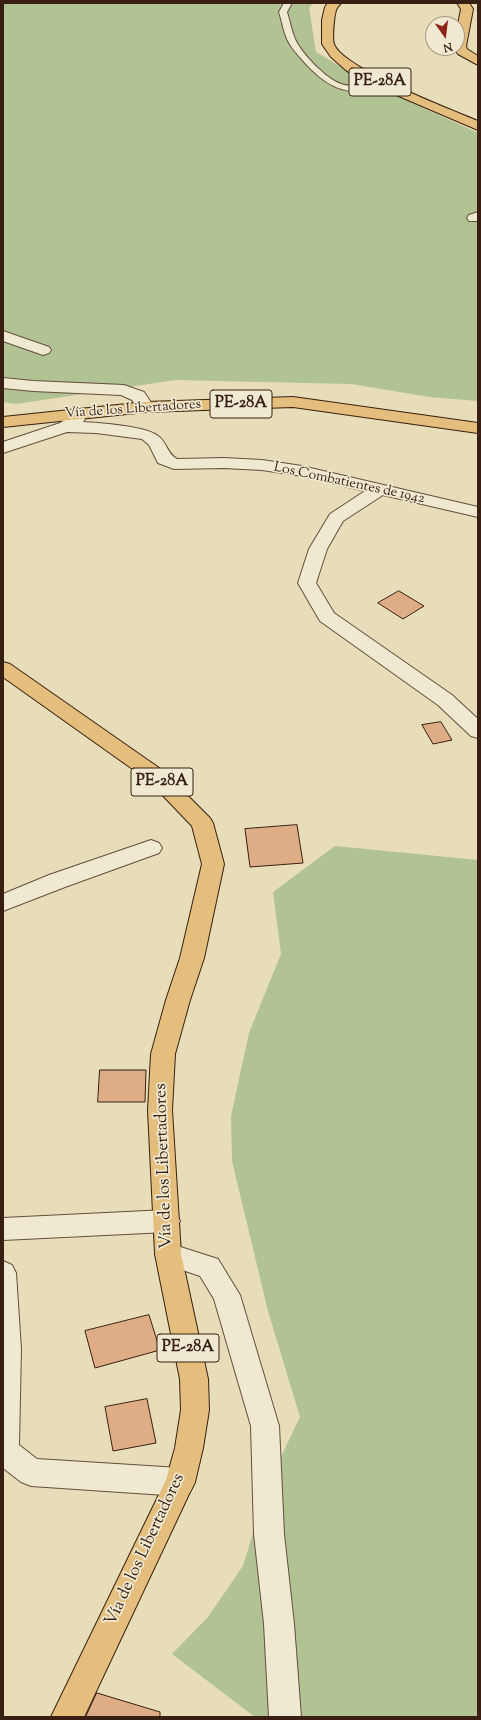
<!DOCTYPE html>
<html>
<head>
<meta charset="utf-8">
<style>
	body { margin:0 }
	#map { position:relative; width:481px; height:1720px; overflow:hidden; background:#e7ddb8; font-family:"Sorts Mill Goudy",serif }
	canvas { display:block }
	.frame { position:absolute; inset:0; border:4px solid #391f12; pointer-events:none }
	.north { position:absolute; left:425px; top:16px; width:40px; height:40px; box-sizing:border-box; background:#efe9d1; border:1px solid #a69885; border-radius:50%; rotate:166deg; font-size:11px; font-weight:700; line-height:16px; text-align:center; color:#391f12 }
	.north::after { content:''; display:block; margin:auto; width:14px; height:18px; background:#8f2418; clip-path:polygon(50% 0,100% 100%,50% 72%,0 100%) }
</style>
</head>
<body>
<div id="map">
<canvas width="481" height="1720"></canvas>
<div class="frame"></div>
<div class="north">N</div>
</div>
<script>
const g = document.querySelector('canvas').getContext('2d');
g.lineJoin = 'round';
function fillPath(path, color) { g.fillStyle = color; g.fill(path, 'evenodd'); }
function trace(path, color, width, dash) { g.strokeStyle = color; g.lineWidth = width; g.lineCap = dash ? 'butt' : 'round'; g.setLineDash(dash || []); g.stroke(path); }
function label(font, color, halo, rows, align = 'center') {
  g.font = font + ' "Sorts Mill Goudy",serif'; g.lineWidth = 3.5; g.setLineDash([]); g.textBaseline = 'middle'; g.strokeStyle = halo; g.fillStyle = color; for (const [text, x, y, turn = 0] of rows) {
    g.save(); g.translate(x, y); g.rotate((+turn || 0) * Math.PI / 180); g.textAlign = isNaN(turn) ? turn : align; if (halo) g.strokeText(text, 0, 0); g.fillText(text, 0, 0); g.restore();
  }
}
const green = new Path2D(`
	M 3,3 L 313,3 L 309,8 L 316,52 L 365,81 L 478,133 L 478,401 L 429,397 L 351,384 L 175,380 L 16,404 L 3,402 Z
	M 335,846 L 478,860 L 478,1717 L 255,1717 L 172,1654 L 208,1617 L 243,1566 L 268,1484 L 300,1417 L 268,1311 L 232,1161 L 231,1116 L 249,1033 L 281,954 L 273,892 Z`);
const building = new Path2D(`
	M 399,591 L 424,606 L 403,619 L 378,603 Z
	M 441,722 L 452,740 L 433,744 L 422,725 Z
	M 297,825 L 303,863 L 250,867 L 245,829 Z
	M 100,1070 L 146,1070 L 145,1102 L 98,1102 Z
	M 149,1315 L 160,1350 L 95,1368 L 85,1331 Z
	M 147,1399 L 156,1443 L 113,1451 L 105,1407 Z
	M 97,1693 L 160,1712 L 160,1717 L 86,1717 Z`);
const service = new Path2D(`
	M 284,3 L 292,3 L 287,12 C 290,21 291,30 295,39 C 302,54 325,78 341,84 C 347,86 353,86 359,86 C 367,85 383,80 389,85 L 388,87 C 350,96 332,92 305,63 C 299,56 291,48 287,39 C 283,30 282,21 279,12 Z`);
const minor = new Path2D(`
	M 478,212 L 478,221 L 469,221 L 467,218 L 469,215 Z
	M 3,331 L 49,347 L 51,350 L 49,353 L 43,355 L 3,341 Z
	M 3,378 L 33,381 L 124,385 L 144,392 L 154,407 L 152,411 L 146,412 L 140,411 L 132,400 L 121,395 L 33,391 L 3,388 Z
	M 77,414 L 83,415 L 85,419 L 83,422 C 100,423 146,426 158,436 C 167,442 167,454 177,459 L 224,458 L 262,460 L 302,466 L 478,507 L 478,517 L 383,495 L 343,521 L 327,549 L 316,583 L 334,613 L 452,695 L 478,719 L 478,738 L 471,736 L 438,705 L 320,621 L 298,583 L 309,549 L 330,514 L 365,491 L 302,476 L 262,470 L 224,468 L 174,469 L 158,463 L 149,445 L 142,439 L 96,433 L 67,432 L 3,453 L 3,442 L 60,423 L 71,415 Z
	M 151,840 L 159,843 L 162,848 L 159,853 L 65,887 L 3,911 L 3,894 L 49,875 Z
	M 167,1210 L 176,1213 L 180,1221 L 176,1229 L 167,1232 L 3,1240 L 3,1218 Z
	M 168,1243 L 218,1259 L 240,1295 L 279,1426 L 284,1534 L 294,1624 L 301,1717 L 269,1717 L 264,1624 L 254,1534 L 251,1426 L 214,1299 L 200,1276 L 159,1262 L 155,1254 L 159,1246 Z
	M 3,1261 L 12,1265 L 16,1273 L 21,1349 L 19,1445 L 37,1459 L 180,1468 L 190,1472 L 195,1482 L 190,1492 L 180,1496 L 31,1486 L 21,1482 L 3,1468 Z`);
const trunk = new Path2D(`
	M 328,3 L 341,3 C 340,5 338,6 337,8 C 334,13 332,38 334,44 C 342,68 452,110 478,121 L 478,130 L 380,88 L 347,71 L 331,57 L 322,44 L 322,20 L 325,7 Z
	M 457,3 L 469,3 L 473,9 L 466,46 L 467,49 L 478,56 L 478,65 L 458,54 L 455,48 L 457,48 L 457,29 L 461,9 Z
	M 293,397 L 478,423 L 478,433 L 293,407 L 146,412 L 3,427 L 3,417 L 146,402 Z
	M 3,662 L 10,664 L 162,770 L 210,818 L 213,823 L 224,864 L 204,958 L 190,1000 L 175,1054 L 172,1110 L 181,1254 L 208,1379 L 209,1410 L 203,1448 L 195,1482 L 190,1492 L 84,1717 L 51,1717 L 166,1480 L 175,1448 L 181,1410 L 180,1379 L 155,1254 L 148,1110 L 151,1054 L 166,1000 L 180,958 L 202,864 L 192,826 L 148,780 L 3,677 Z`);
const farStreetnames = [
	["Vía de los Libertadores",133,410,-4],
	["Los Combatientes de 1942",349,484,12]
];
const shields = [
	[380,82,62],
	[241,404,62],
	[162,782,62],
	[188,1348,62]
];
const shieldNames = [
	["PE-28A",380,82],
	["PE-28A",241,404],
	["PE-28A",162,782],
	["PE-28A",188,1348]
];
const streetNames = [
	["Vía de los Libertadores",165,1166,-92],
	["Vía de los Libertadores",146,1550,-65]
];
fillPath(green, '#b1c293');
fillPath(building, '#dfad85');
trace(building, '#391f12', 1);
trace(service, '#644e3c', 2);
trace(minor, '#644e3c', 2);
trace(trunk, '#391f12', 2);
fillPath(service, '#efe9d1');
fillPath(minor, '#efe9d1');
fillPath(trunk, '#e4be7c');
label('14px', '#391f12', '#efe9d1', farStreetnames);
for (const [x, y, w] of shields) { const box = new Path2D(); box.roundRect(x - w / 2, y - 14, w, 28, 3); g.fillStyle = '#efe9d1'; g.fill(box); trace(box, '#391f12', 1); }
label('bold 16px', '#391f12', null, shieldNames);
label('17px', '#391f12', '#efe9d1', streetNames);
</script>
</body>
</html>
